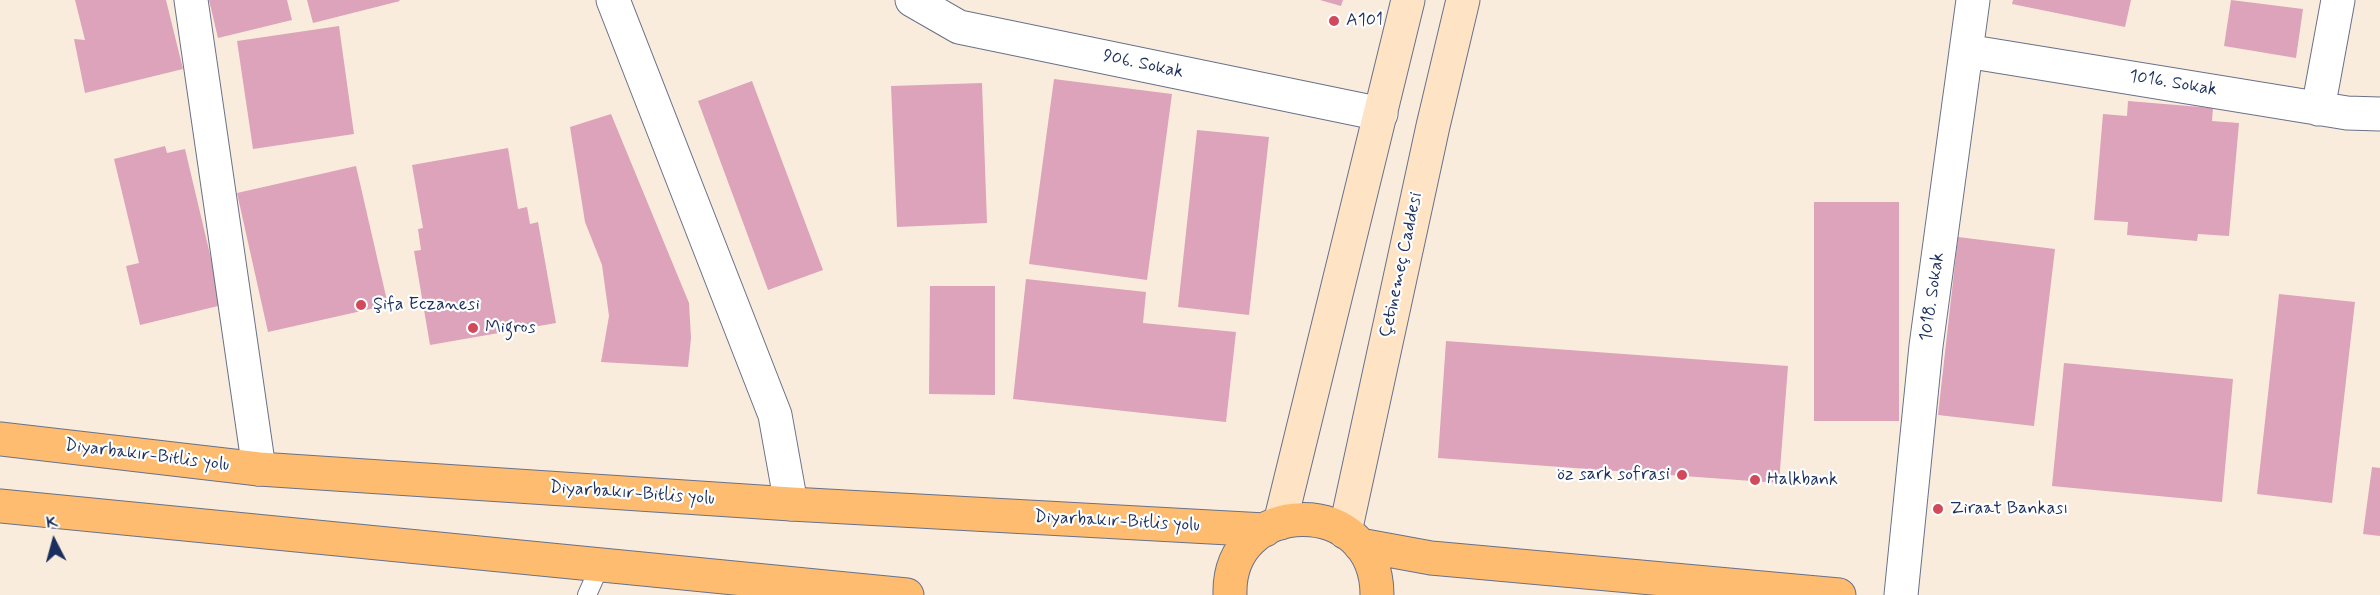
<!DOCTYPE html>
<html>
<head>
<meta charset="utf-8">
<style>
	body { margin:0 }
	#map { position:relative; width:2380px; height:595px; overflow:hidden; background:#faecdd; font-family:Mynerve,sans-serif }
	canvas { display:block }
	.north { position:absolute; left:24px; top:511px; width:60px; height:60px; -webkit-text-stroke:4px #fff; paint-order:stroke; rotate:354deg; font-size:16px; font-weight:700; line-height:24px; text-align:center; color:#1b2f5e }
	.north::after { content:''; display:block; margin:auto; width:21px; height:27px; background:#1b2f5e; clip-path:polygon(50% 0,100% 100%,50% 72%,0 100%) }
</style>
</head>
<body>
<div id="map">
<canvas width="2380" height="595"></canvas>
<div class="north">K</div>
</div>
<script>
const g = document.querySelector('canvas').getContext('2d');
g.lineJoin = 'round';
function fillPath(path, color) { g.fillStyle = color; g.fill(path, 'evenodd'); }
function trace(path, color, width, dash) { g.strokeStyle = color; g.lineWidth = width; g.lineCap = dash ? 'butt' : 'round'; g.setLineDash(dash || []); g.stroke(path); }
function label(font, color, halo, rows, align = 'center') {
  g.font = font + ' Mynerve,sans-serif'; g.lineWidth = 4.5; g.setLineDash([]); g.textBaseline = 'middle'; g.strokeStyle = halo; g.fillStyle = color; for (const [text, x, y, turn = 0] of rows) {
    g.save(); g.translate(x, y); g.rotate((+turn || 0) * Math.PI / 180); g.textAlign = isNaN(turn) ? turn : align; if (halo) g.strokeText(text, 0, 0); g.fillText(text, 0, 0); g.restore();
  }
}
const building = new Path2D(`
	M 75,0 L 166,0 L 183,69 L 85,93 L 74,39 L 85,40 Z
	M 209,0 L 287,0 L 292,20 L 218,38 Z
	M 307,0 L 399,0 L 400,1 L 313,23 Z
	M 1320,0 L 1343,0 L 1341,6 Z
	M 2013,0 L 2131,0 L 2125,27 L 2012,4 Z
	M 2231,0 L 2303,9 L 2296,58 L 2224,46 Z
	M 339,26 L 354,134 L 253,149 L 237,41 Z
	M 1054,79 L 1172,94 L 1147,280 L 1029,264 Z
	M 752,81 L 823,270 L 768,290 L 698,101 Z
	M 982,83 L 987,223 L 897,227 L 891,86 Z
	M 2128,101 L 2213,108 L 2212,121 L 2239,123 L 2229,236 L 2198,234 L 2197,241 L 2127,235 L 2128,222 L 2094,220 L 2103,114 L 2127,116 Z
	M 611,114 L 689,303 L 691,338 L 688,367 L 601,362 L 609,316 L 602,265 L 585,222 L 570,127 Z
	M 1197,130 L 1269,137 L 1249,315 L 1178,307 Z
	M 165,146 L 167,153 L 185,149 L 222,305 L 140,325 L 126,266 L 139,263 L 114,159 Z
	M 508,148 L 518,209 L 527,207 L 530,224 L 538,222 L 556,323 L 430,345 L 414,251 L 421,250 L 418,229 L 423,228 L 412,165 Z
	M 356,166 L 388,305 L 268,332 L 237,193 Z
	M 1814,202 L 1899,202 L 1899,421 L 1814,421 Z
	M 1958,237 L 2055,249 L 2034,426 L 1938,415 Z
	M 1026,279 L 1146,292 L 1143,323 L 1236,332 L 1226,422 L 1013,399 Z
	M 930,286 L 995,286 L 995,395 L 929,394 Z
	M 2279,294 L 2355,302 L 2332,503 L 2257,494 Z
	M 1446,341 L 1788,366 L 1779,483 L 1438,458 Z
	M 2064,363 L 2233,379 L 2222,502 L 2052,486 Z
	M 2372,467 L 2380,468 L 2380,536 L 2363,534 Z`);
const service = new Path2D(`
	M 587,595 L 595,577 L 596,563`);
const minor = new Path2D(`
	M 191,0 L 259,469
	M 613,0 L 775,415 L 791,504
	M 912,0 L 959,27 L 1381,114
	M 1966,51 L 2347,113 L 2380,114
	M 2318,109 L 2338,0
	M 1901,595 L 1926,346 L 1973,0`);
const secondary = new Path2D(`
	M 1280,523 L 1408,0
	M 1345,532 L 1433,126 L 1463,0`);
const trunk = new Path2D(`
	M 0,439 L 259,469 L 791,504 L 1265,530
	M 0,506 L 907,595
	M 1360,545 L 1431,558 L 1839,595
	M 1230,595 C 1227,496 1377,493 1377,595`);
const markers = [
	[1334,21,6,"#d1495b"],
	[361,305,6,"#d1495b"],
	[473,328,6,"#d1495b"],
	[1682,475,6,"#d1495b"],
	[1755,480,6,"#d1495b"],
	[1938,509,6,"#d1495b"]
];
const poiNames = [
	["A101",1346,21],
	["Şifa Eczanesi",373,305],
	["Migros",485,328],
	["öz sark sofrasi",1670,475,"right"],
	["Halkbank",1767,480],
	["Ziraat Bankası",1950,509]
];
const streetNames = [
	["906. Sokak",1143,65,12],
	["1016. Sokak",2173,84,9],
	["Çetinemeç Caddesi",1402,265,-78],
	["1018. Sokak",1933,297,-82],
	["Diyarbakır-Bitlis yolu",147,456,7],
	["Diyarbakır-Bitlis yolu",632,494,4],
	["Diyarbakır-Bitlis yolu",1117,522,3]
];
fillPath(building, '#dda3bb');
trace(service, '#69718a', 20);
trace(minor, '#69718a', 35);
trace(secondary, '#69718a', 35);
trace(trunk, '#69718a', 35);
trace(service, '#fff', 18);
trace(minor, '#fff', 33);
trace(secondary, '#fee4c5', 33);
trace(trunk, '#fdbc6f', 33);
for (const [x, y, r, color] of markers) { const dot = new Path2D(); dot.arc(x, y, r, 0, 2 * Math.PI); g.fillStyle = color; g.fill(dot); trace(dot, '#fff', 2); }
label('18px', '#1b2f5e', '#fff', poiNames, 'left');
label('18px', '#1b2f5e', '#fff', streetNames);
</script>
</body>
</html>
